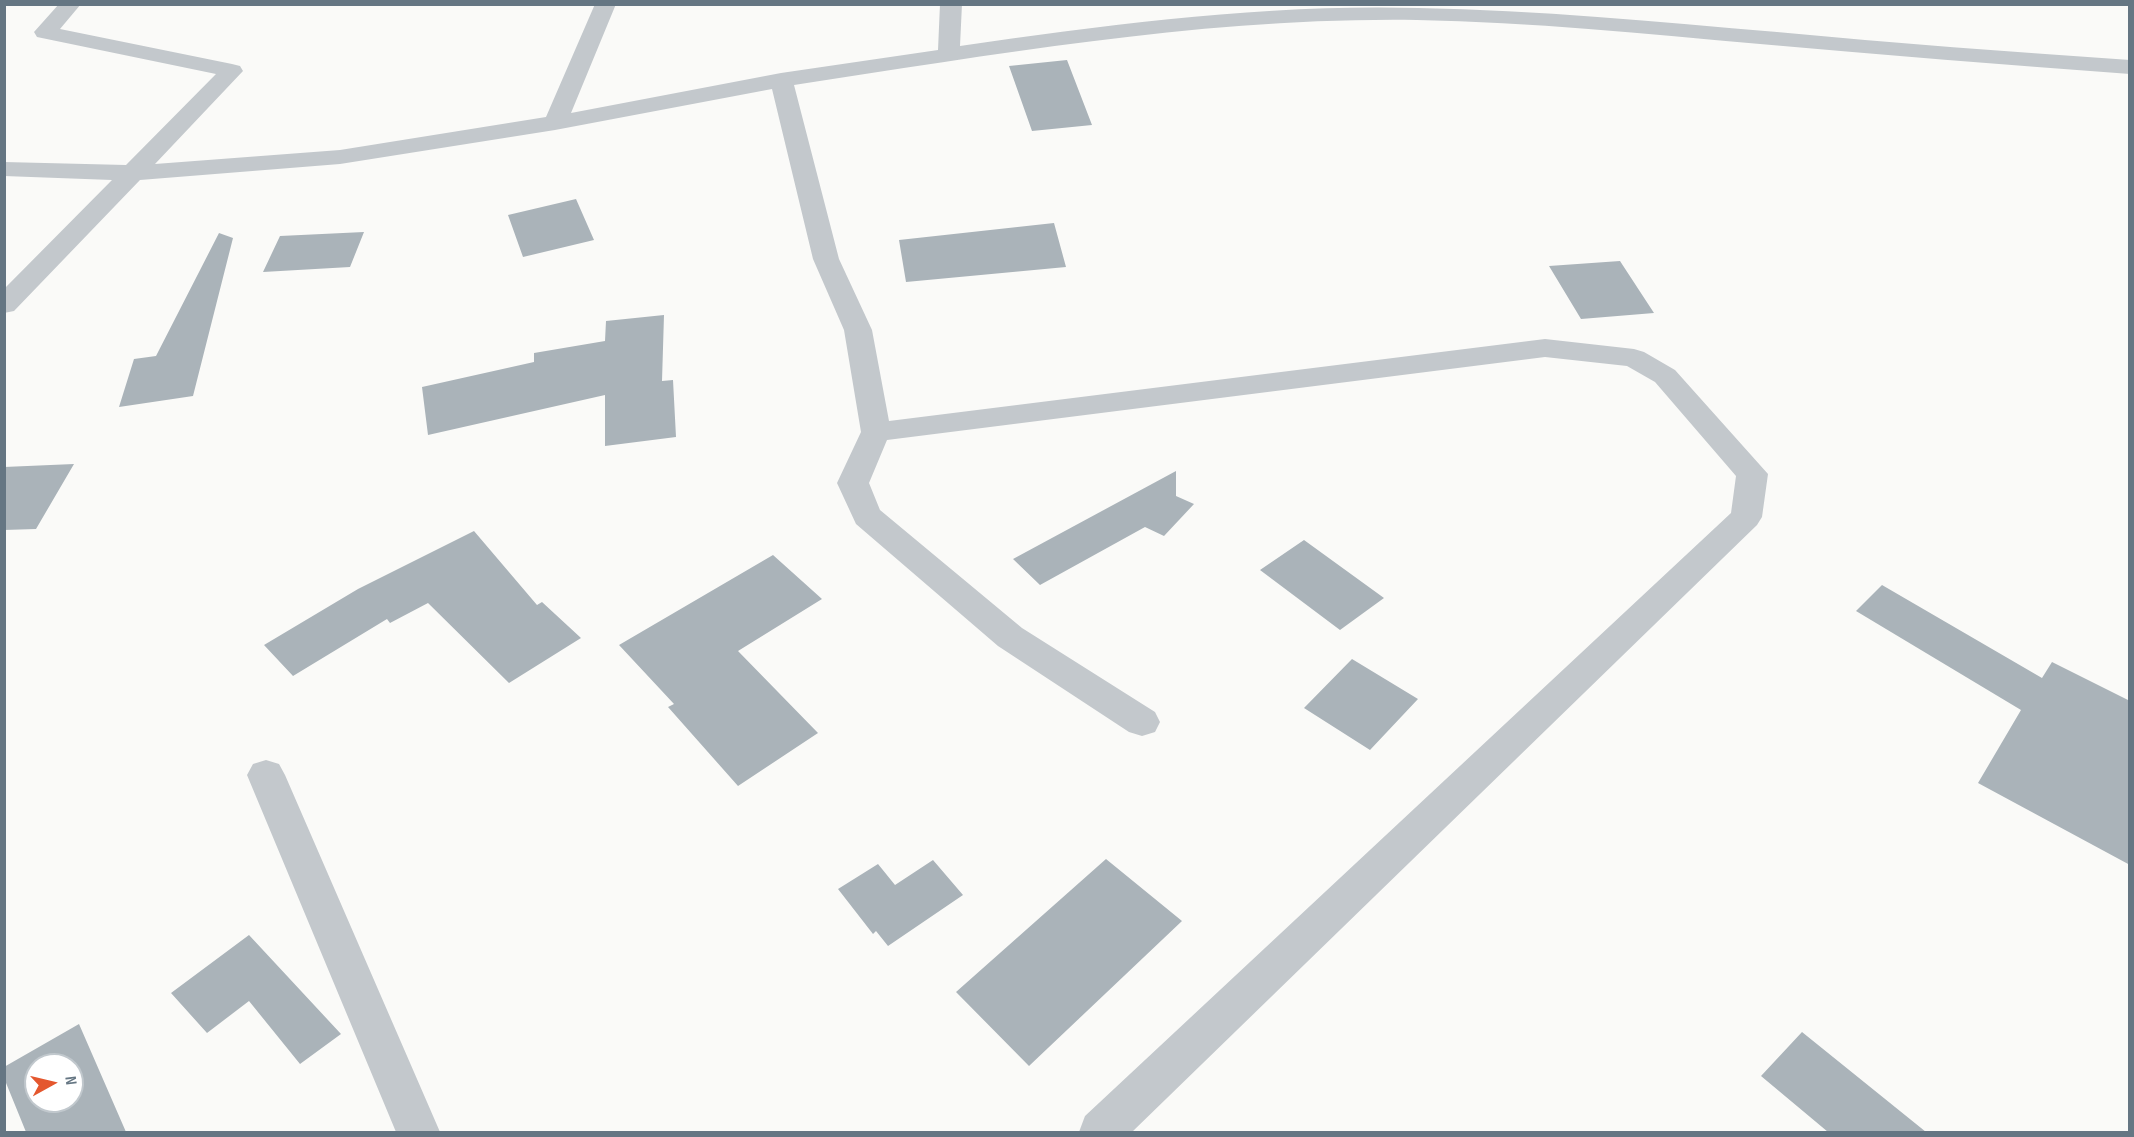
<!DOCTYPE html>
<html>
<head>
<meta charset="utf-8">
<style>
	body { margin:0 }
	#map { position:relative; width:2134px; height:1137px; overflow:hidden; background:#fafaf8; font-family:"Sofia Sans Condensed",sans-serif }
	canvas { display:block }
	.frame { position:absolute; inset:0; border:6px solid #657683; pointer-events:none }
	.north { position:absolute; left:24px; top:1053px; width:60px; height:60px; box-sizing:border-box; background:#fff; border:2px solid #c1c8cd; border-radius:50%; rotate:82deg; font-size:16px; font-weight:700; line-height:24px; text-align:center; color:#657683 }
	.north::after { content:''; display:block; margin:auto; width:21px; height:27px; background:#e4572e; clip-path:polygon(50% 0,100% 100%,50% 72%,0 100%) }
</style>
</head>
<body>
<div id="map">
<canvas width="2134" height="1137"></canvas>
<div class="frame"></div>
<div class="north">N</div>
</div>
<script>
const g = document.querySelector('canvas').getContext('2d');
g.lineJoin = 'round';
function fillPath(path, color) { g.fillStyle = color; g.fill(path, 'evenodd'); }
const building = new Path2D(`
	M 1067,60 L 1092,125 L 1032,131 L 1009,66 Z
	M 576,199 L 594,240 L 523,257 L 508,215 Z
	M 1054,223 L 1066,267 L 906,282 L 899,240 Z
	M 364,232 L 350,267 L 263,272 L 280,236 Z
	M 219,233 L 233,238 L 193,396 L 119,407 L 134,359 L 156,356 Z
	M 1620,261 L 1654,313 L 1581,319 L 1549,266 Z
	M 664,315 L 662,381 L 673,380 L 676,437 L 605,446 L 605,395 L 428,435 L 422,387 L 534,362 L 534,353 L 605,341 L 606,321 Z
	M 74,464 L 36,529 L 4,530 L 4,467 Z
	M 1176,471 L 1176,496 L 1194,504 L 1164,536 L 1145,527 L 1040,585 L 1013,559 Z
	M 474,531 L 537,605 L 542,602 L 581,638 L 509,683 L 428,603 L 390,623 L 387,619 L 293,676 L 264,645 L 358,589 Z
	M 1304,540 L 1384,598 L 1340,630 L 1260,570 Z
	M 773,555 L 822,599 L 738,651 L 818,733 L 738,786 L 668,707 L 674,704 L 619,645 Z
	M 1882,585 L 2042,678 L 2052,662 L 2130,701 L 2130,865 L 1978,783 L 2021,710 L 1856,611 Z
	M 1352,659 L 1418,699 L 1370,750 L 1304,708 Z
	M 1106,859 L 1182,921 L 1029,1066 L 956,992 Z
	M 933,860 L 963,895 L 888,946 L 876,931 L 873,934 L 838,889 L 878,864 L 895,885 Z
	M 249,935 L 341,1034 L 300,1064 L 249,1001 L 207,1033 L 171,993 Z
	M 79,1024 L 126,1132 L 26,1132 L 4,1078 L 4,1067 ZM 36,1065 L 72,1065 L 72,1101 L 36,1101 Z
	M 1802,1032 L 1926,1132 L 1828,1132 L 1761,1076 Z`);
const minor = new Path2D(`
	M 59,4 L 81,4 L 60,29 L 232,64 L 240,66 L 243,71 L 155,164 L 340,150 L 546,117 L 595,4 L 616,4 L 571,113 L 781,73 L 938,50 L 940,4 L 962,4 L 960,46 C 1112,24 1264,4 1418,8 C 1538,10 1657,22 1777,32 C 1894,43 2012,52 2130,60 L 2130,74 C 2006,65 1883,55 1760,44 C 1646,34 1531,22 1417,20 C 1207,17 1000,54 794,85 L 839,259 L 872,330 L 889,421 L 1545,339 L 1634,349 L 1644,352 L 1675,370 L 1768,474 L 1762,517 L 1757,525 L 1132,1132 L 1079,1132 L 1085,1116 L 1731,513 L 1736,476 L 1655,382 L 1627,366 L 1545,357 L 887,440 L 869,483 L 880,510 L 1022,628 L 1155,712 L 1160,722 L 1155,732 L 1142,736 L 1129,732 L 998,646 L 856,524 L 837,483 L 861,432 L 844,330 L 813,259 L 772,89 L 555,130 L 340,164 L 140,180 L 14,311 L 4,313 L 4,289 L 112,180 L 4,176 L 4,162 L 126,165 L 216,74 L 37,37 L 34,32 Z
	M 266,760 L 279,764 L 285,775 L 440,1132 L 396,1132 L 247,775 L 253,764 Z`);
fillPath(building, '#aab3b9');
fillPath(minor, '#c3c8cc');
</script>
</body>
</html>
